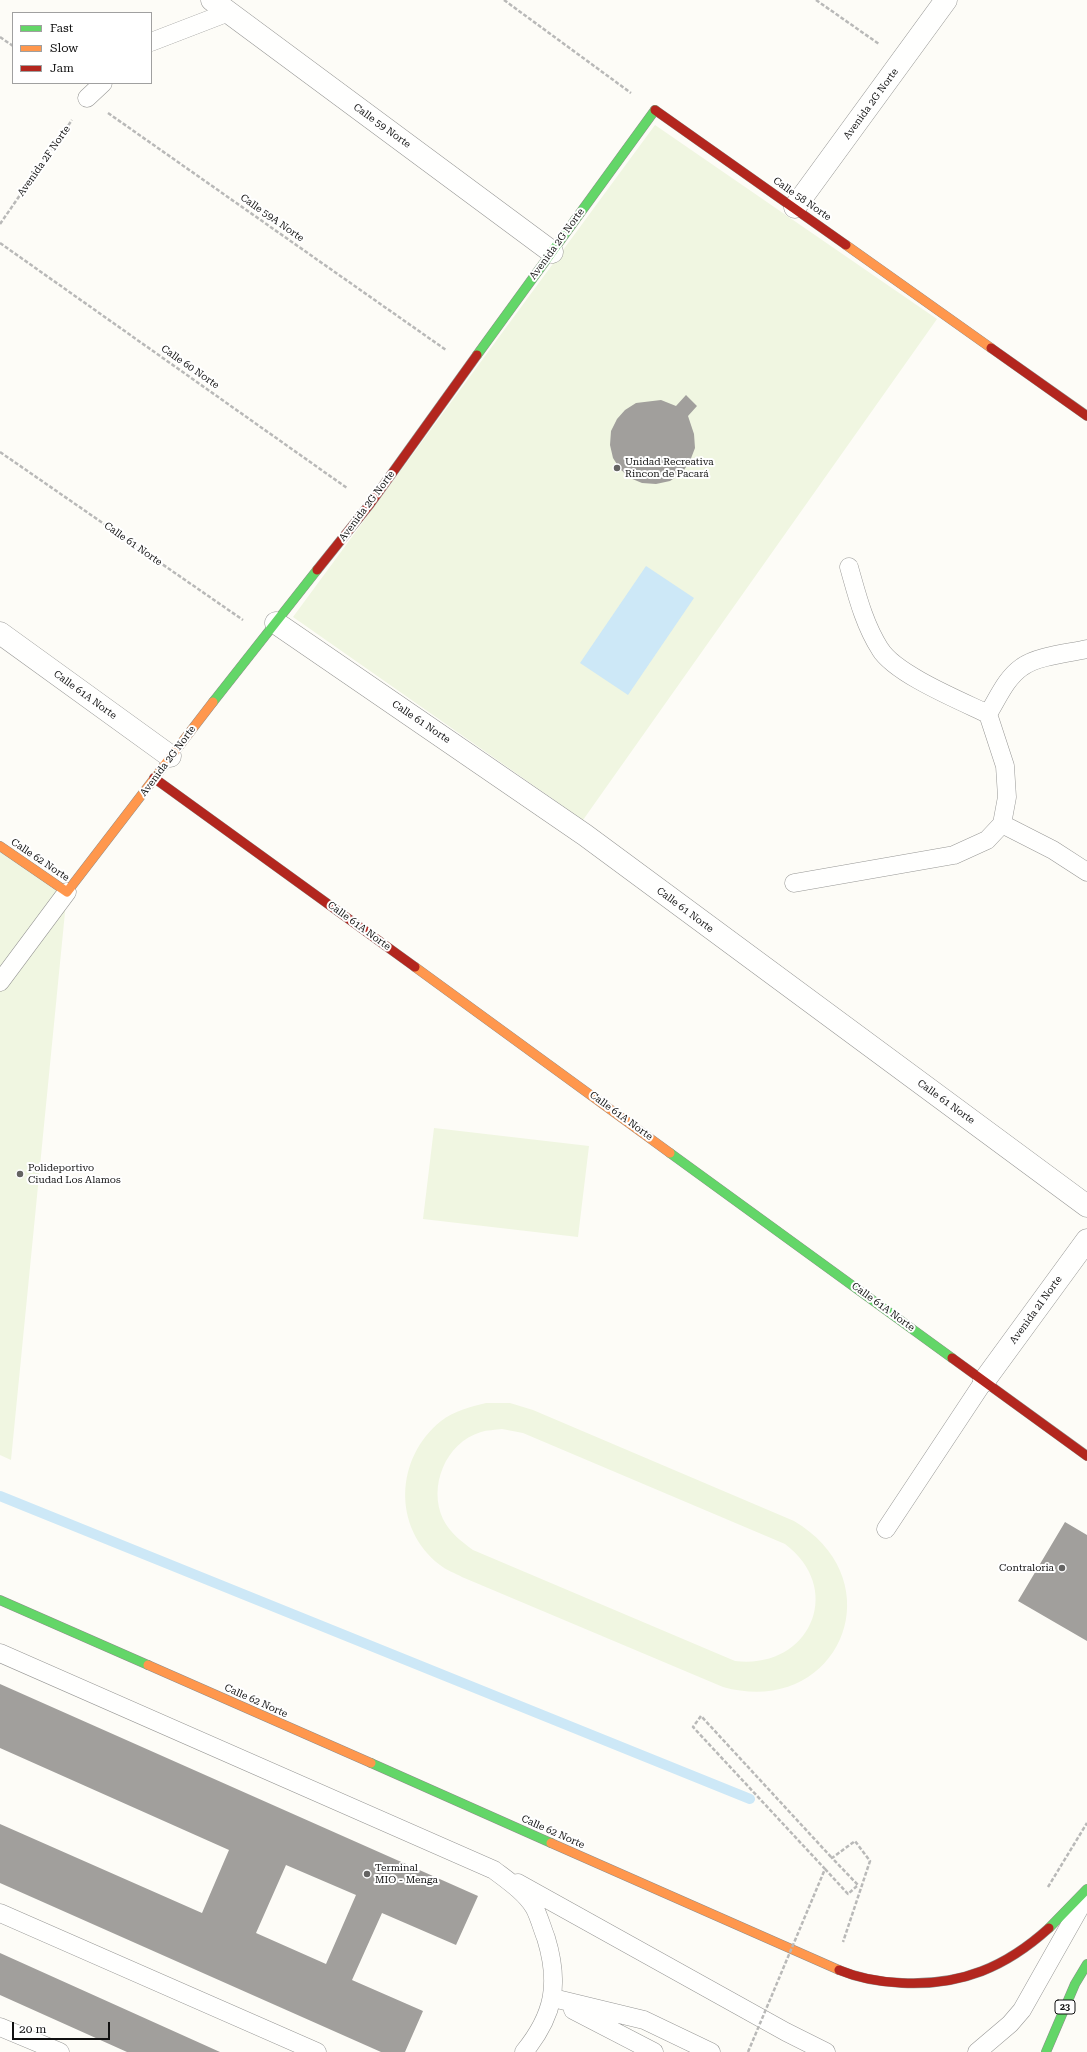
<!DOCTYPE html>
<html>
<head>
<meta charset="utf-8">
<style>
	body { margin:0 }
	#map { position:relative; width:1087px; height:2052px; overflow:hidden; background:#fdfcf7; font-family:"Roboto Serif",serif }
	canvas { display:block }
	.legend { position:absolute; left:12px; top:12px; width:140px; height:72px; box-sizing:border-box; background:#fff; border:1px solid #a0a0a0; margin:0; padding:5px 7px; list-style:none; font-size:12px; color:#111 }
	.legend li { display:flex; align-items:center; gap:8px; height:20px }
	.legend b { width:20px; border:1px solid #a0a0a0 }
	.scale { position:absolute; left:12px; top:2022px; width:98px; height:18px; box-sizing:border-box; border:2px solid #111; border-top:0; padding-left:5px; font-size:12px; line-height:14px; white-space:nowrap; color:#111; -webkit-text-stroke:3px #fff; paint-order:stroke }
</style>
</head>
<body>
<div id="map">
<canvas width="1087" height="2052"></canvas>
<ul class="legend">
<li><b style="height:5px;background:#63d668"></b>Fast</li>
<li><b style="height:5px;background:#ff974d"></b>Slow</li>
<li><b style="height:5px;background:#b3261e"></b>Jam</li>
</ul>
<div class="scale">20 m</div>
</div>
<script>
const g = document.querySelector('canvas').getContext('2d');
g.lineJoin = 'round';
function fillPath(path, color) { g.fillStyle = color; g.fill(path, 'evenodd'); }
function trace(path, color, width, dash) { g.strokeStyle = color; g.lineWidth = width; g.lineCap = dash ? 'butt' : 'round'; g.setLineDash(dash || []); g.stroke(path); }
function label(font, color, halo, rows, align = 'center') {
  g.font = font + ' "Roboto Serif",serif'; g.lineWidth = 4; g.setLineDash([]); g.textBaseline = 'middle'; g.strokeStyle = halo; g.fillStyle = color; for (const [text, x, y, turn = 0] of rows) {
    g.save(); g.translate(x, y); g.rotate((+turn || 0) * Math.PI / 180); g.textAlign = isNaN(turn) ? turn : align; if (halo) g.strokeText(text, 0, 0); g.fillText(text, 0, 0); g.restore();
  }
}
const pitch = new Path2D(`
	M 655,125 L 937,319 L 583,820 L 293,617 Z
	M 0,846 L 67,892 L 11,1460 L 0,1455 Z
	M 434,1128 L 589,1146 L 578,1237 L 423,1219 Z
	M 486,1403 L 510,1403 L 533,1410 L 794,1521 C 897,1582 838,1719 723,1687 L 462,1577 C 455,1573 446,1570 440,1565 C 392,1528 395,1458 441,1421 C 454,1411 470,1407 486,1403 ZM 502,1429 L 523,1433 L 785,1544 C 846,1590 809,1670 735,1661 L 473,1550 C 461,1541 450,1533 443,1519 C 428,1487 445,1443 481,1432 C 487,1430 495,1430 502,1429 Z`);
const water = new Path2D(`
	M 646,566 L 694,598 L 628,695 L 580,663 Z`);
const stream = new Path2D(`
	M 0,1496 L 750,1799`);
const building = new Path2D(`
	M 686,395 L 697,406 L 688,416 L 694,434 L 695,448 L 690,461 L 682,473 L 670,481 L 656,484 L 642,483 L 630,478 L 620,469 L 613,458 L 610,445 L 611,431 L 617,419 L 625,410 L 636,403 L 661,400 L 676,406 Z
	M 1065,1522 L 1087,1535 L 1087,1641 L 1018,1601 Z
	M 0,1684 L 478,1896 L 456,1945 L 382,1913 L 352,1980 L 423,2011 L 405,2052 L 381,2052 L 0,1883 L 0,1824 L 202,1913 L 229,1850 L 0,1748 ZM 286,1865 L 356,1895 L 326,1964 L 256,1933 Z
	M 0,1953 L 220,2052 L 127,2052 L 0,1995 Z`);
const path = new Path2D(`
	M 504,0 L 631,93
	M 816,0 L 879,44
	M 0,37 L 13,46
	M 108,113 L 446,350
	M 0,224 L 72,120
	M 0,243 L 347,488
	M 0,452 L 243,620
	M 825,1869 L 848,1894 L 858,1885 L 832,1858 L 855,1841 L 870,1861 L 843,1942
	M 1048,1887 L 1087,1823`);
const lane = new Path2D(`
	M 151,42 L 229,12
	M 87,98 L 103,83
	M 849,567 C 857,595 864,624 880,649 C 895,674 961,701 988,714
	M 1002,824 L 1053,850 L 1087,872
	M 794,883 L 954,855 L 987,840 L 1002,824 L 1007,797 L 1005,766 L 988,714 C 998,698 1006,678 1022,667 C 1037,656 1069,653 1087,649
	M 0,982 L 67,892
	M 886,1529 L 984,1381
	M 0,1653 L 494,1870 C 507,1880 525,1892 534,1907 C 539,1916 542,1928 546,1938 C 560,1984 554,2015 524,2052
	M 518,1883 L 786,2032 L 826,2052
	M 0,1913 L 317,2052
	M 553,1998 L 644,2020 L 711,2052
	M 573,2010 L 654,2052
	M 0,2027 L 60,2052
	M 977,2052 L 1010,2024 L 1022,2010 L 1083,1902`);
const street = new Path2D(`
	M 212,0 L 552,252
	M 795,207 L 946,0
	M 276,623 L 585,835 L 1087,1206
	M 0,633 L 170,756
	M 984,1381 L 1087,1240`);
const fast = new Path2D(`
	M 477,355 L 655,110
	M 213,702 L 317,570
	M 670,1153 L 952,1358
	M 0,1600 L 148,1665
	M 371,1763 L 551,1843
	M 1049,1928 L 1087,1889
	M 1046,2052 L 1075,1984 L 1087,1964`);
const slow = new Path2D(`
	M 846,245 L 991,348
	M 0,846 L 67,892 L 213,702
	M 415,967 L 670,1153
	M 148,1665 L 371,1763
	M 551,1843 L 839,1970`);
const jam = new Path2D(`
	M 655,110 L 846,245
	M 991,348 L 1087,416
	M 317,570 L 370,504 L 477,355
	M 154,778 L 415,967
	M 952,1358 L 1087,1456
	M 839,1970 C 858,1978 880,1982 902,1983 C 961,1986 1006,1967 1049,1928`);
const pathBridge = new Path2D(`
	M 748,2052 L 825,1869 L 693,1727 L 701,1716 L 832,1858`);
const markers = [
	[617,468,4,"#646362"],
	[20,1174,4,"#646362"],
	[1062,1568,4,"#646362"],
	[367,1874,4,"#646362"]
];
const shields = [
	[1065,2007,20]
];
const shieldNames = [
	["23",1065,2007]
];
const streetNames = [
	["Avenida 2G Norte",871,104,-54],
	["Calle 59 Norte",382,126,36],
	["Avenida 2F Norte",44,161,-55],
	["Calle 58 Norte",802,199,35],
	["Calle 59A Norte",272,218,35],
	["Avenida 2G Norte",557,244,-54],
	["Calle 60 Norte",190,367,35],
	["Avenida 2G Norte",367,506,-53],
	["Calle 61 Norte",133,544,35],
	["Calle 61A Norte",85,695,36],
	["Calle 61 Norte",421,722,34],
	["Avenida 2G Norte",168,761,-53],
	["Calle 62 Norte",40,860,34],
	["Calle 61 Norte",685,910,37],
	["Calle 61A Norte",359,926,36],
	["Calle 61 Norte",946,1102,36],
	["Calle 61A Norte",621,1116,36],
	["Calle 61A Norte",883,1307,36],
	["Avenida 2I Norte",1036,1310,-54],
	["Calle 62 Norte",256,1701,24],
	["Calle 62 Norte",553,1832,24]
];
const poiNames = [
	["Unidad Recreativa",625,462],
	["Rincon de Pacará",625,474],
	["Polideportivo",28,1168],
	["Ciudad Los Alamos",28,1180],
	["Contraloria",1054,1568,"right"],
	["Terminal",375,1868],
	["MIO - Menga",375,1880]
];
fillPath(pitch, '#f0f6e1');
fillPath(water, '#cde8f7');
trace(stream, '#cde8f7', 10);
fillPath(building, '#a19f9c');
trace(lane, '#979795', 19);
trace(street, '#979795', 23);
trace(fast, '#8e8d8b', 10);
trace(slow, '#8e8d8b', 10);
trace(jam, '#8e8d8b', 10);
trace(path, '#b9b9b8', 2.5, [4, 2]);
trace(lane, '#fffffe', 18);
trace(street, '#fffffe', 22);
trace(fast, '#63d668', 9);
trace(slow, '#ff974d', 9);
trace(jam, '#b3261e', 9);
trace(pathBridge, '#b9b9b8', 2.5, [4, 2]);
for (const [x, y, r, color] of markers) { const dot = new Path2D(); dot.arc(x, y, r, 0, 2 * Math.PI); g.fillStyle = color; g.fill(dot); trace(dot, '#fff', 1.5); }
for (const [x, y, w] of shields) { const box = new Path2D(); box.roundRect(x - w / 2, y - 7, w, 14, 3); g.fillStyle = '#fff'; g.fill(box); trace(box, '#111', 1); }
label('bold 9px', '#111', null, shieldNames);
label('10px', '#111', '#fff', streetNames);
label('10px', '#111', '#fff', poiNames, 'left');
</script>
</body>
</html>
